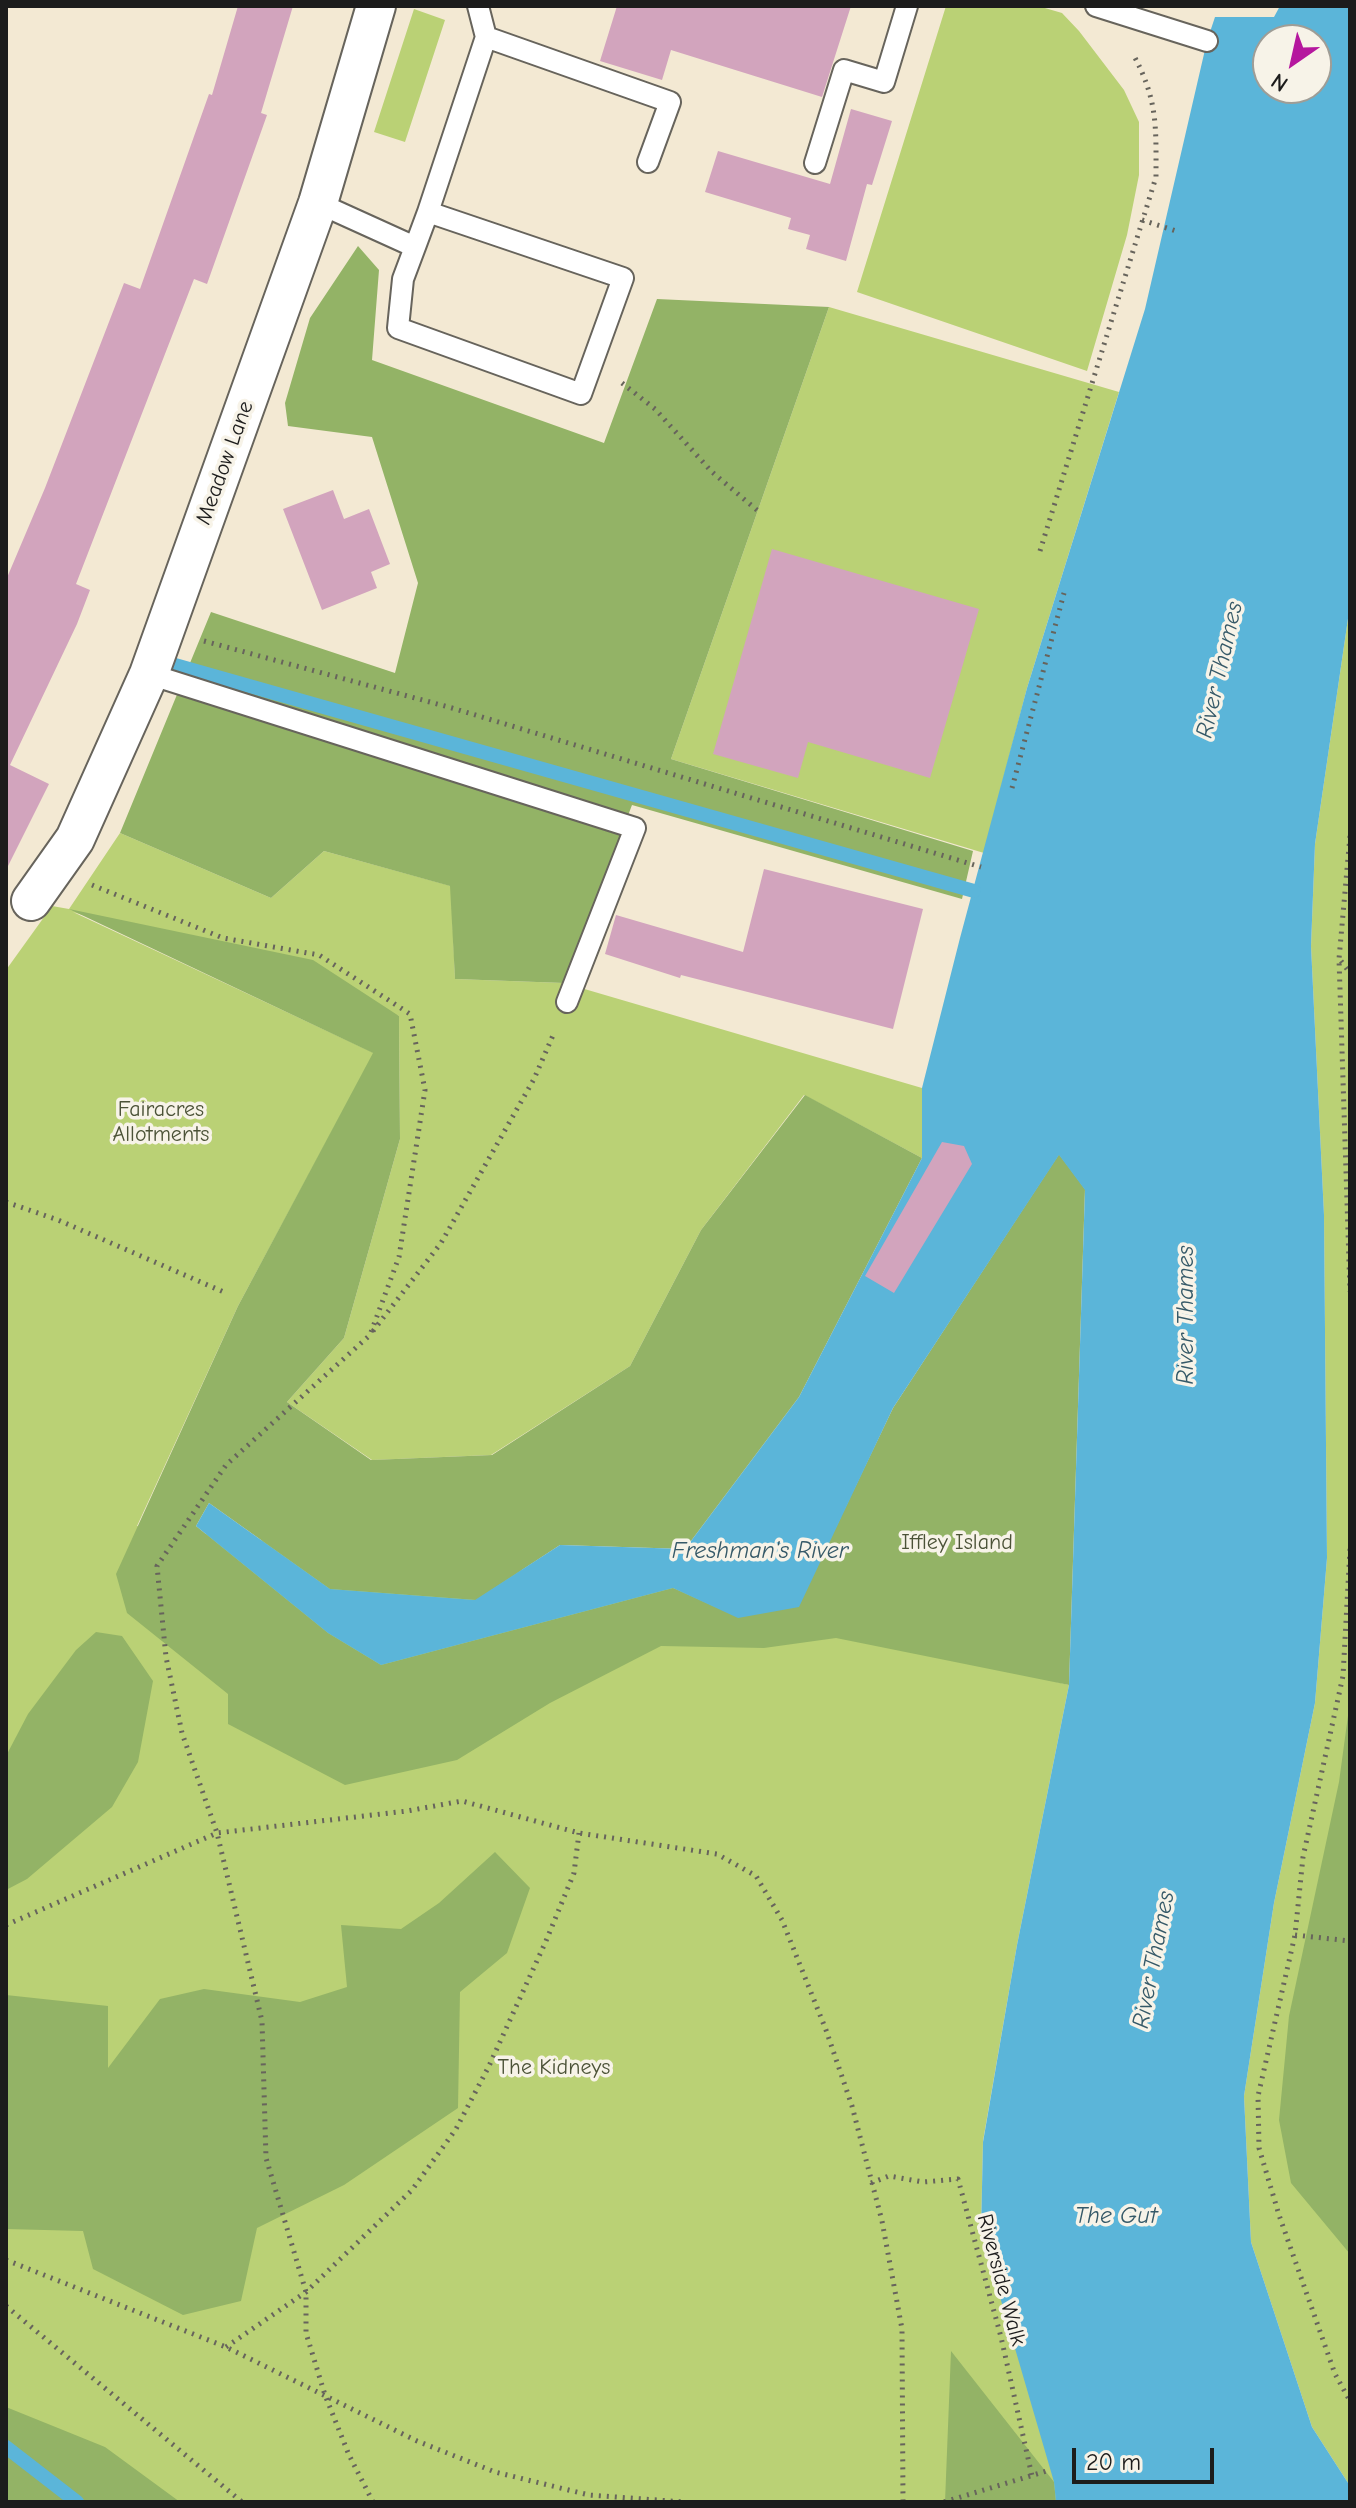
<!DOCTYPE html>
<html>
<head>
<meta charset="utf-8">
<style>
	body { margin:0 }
	#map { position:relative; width:1356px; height:2508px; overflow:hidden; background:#f3e9d3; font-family:"Comic Neue",sans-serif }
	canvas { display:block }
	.frame { position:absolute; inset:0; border:8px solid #1c1c1c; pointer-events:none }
	.north { position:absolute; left:1252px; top:24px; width:80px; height:80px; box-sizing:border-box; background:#f7f3e8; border:2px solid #9f9d96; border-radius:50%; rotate:214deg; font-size:22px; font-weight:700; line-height:32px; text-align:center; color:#1c1c1c }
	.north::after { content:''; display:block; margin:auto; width:28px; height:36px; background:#b5179e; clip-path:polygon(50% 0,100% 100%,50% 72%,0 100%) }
	.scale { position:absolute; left:1072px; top:2448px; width:142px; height:36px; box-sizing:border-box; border:4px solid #1c1c1c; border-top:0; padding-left:10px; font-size:24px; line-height:28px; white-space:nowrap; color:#1c1c1c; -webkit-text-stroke:6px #f7f3e8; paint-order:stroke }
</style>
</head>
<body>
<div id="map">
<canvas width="1356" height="2508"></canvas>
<div class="frame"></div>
<div class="north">N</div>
<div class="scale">20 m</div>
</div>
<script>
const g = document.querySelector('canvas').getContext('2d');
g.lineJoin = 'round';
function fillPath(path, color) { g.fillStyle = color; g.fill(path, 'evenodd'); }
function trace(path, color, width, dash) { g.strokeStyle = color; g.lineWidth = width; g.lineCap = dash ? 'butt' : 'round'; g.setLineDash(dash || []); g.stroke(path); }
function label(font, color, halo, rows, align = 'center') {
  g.font = font + ' "Comic Neue",sans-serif'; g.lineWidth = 7; g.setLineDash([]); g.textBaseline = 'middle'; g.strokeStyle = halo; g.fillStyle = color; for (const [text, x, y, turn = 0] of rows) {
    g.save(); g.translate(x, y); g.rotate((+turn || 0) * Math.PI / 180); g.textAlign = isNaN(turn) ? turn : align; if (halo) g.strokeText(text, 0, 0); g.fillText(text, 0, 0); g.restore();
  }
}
const green = new Path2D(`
	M 946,6 L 1038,6 L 1062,13 L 1079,31 L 1124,90 L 1139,122 L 1139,175 L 1127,235 L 1087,371 L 857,292 Z
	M 414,9 L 445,20 L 405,142 L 374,132 Z
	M 829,307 L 1119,392 L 1027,688 L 984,853 L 671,759 Z
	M 1350,605 L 1350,2486 L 1312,2427 L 1251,2242 L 1244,2096 L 1274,1903 L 1315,1703 L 1327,1558 L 1324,1215 L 1311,946 L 1315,844 Z
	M 120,833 L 271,898 L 324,851 L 451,886 L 455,979 L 564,983 L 922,1088 L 922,1158 L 804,1095 L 701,1230 L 630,1366 L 491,1455 L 372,1460 L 287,1402 L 344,1338 L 400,1139 L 399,1016 L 73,912 L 374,1053 L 238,1306 L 137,1526 L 673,1588 L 1069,1685 L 1017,1945 L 983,2141 L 981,2232 L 1065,2502 L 6,2502 L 6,970 L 52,906 L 69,909 Z`);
const forest = new Path2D(`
	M 358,246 L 379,270 L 372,360 L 604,443 L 657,299 L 829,307 L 671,759 L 973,851 L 962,899 L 632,805 L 564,983 L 455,979 L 450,886 L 324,851 L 271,898 L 120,833 L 211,612 L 395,673 L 418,583 L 372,437 L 288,426 L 285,403 L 310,318 Z
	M 69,909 L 313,960 L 399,1016 L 400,1139 L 344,1338 L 287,1402 L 371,1460 L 492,1455 L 630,1366 L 701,1230 L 805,1095 L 922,1158 L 799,1397 L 685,1549 L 560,1545 L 476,1600 L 330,1589 L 209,1503 L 196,1526 L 328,1633 L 381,1665 L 673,1588 L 738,1617 L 798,1606 L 893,1408 L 1059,1154 L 1085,1189 L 1069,1685 L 836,1638 L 764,1648 L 661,1646 L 550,1703 L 457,1760 L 345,1785 L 228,1724 L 228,1694 L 127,1613 L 116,1574 L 238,1306 L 373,1053 Z
	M 96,1632 L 122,1636 L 153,1681 L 138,1762 L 112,1807 L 27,1879 L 6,1890 L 6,1756 L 28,1714 L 76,1650 Z
	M 1350,1701 L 1350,2254 L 1291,2183 L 1279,2120 L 1289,2016 L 1339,1782 Z
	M 495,1852 L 530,1888 L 507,1953 L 460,1992 L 458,2108 L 344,2185 L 257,2228 L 241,2301 L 183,2315 L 93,2269 L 83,2231 L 6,2229 L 6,1995 L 108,2006 L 108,2068 L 160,1999 L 204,1989 L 300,2002 L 347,1987 L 341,1925 L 401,1929 L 439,1903 Z
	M 951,2351 L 1054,2482 L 1056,2502 L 945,2502 Z
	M 6,2407 L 105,2447 L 180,2502 L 6,2502 Z`);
const water = new Path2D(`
	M 1280,6 L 1350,6 L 1350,605 L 1315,844 L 1311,946 L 1324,1215 L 1327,1558 L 1315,1703 L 1274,1903 L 1244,2096 L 1251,2242 L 1312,2427 L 1350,2486 L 1350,2502 L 1056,2502 L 1054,2482 L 981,2232 L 983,2142 L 1017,1945 L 1069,1685 L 1085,1190 L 1059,1155 L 893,1408 L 799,1607 L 738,1618 L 673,1588 L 381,1665 L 328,1633 L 196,1526 L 209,1503 L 330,1589 L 475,1600 L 560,1545 L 685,1549 L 799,1397 L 922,1158 L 922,1088 L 960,938 L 1027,688 L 1145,309 L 1207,41 L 1215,17 L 1274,17 ZM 1268,40 L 1316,40 L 1316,88 L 1268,88 Z`);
const stream = new Path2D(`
	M 175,665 L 974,891
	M 6,2447 L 77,2502`);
const building = new Path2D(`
	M 238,6 L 293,6 L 261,113 L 267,115 L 207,284 L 194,279 L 76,584 L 90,590 L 77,624 L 10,765 L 49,784 L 6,870 L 6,580 L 45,488 L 124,283 L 140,289 L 209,94 L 212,95 Z
	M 617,6 L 851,6 L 822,97 L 671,50 L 662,80 L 600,61 Z
	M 851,109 L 892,121 L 872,185 L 867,184 L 846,261 L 806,249 L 810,235 L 788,229 L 791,218 L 705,192 L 718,151 L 830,184 Z
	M 333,490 L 344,519 L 369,509 L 390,564 L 371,572 L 377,588 L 322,610 L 283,509 Z
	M 772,549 L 979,609 L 930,778 L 808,742 L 798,778 L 713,754 Z
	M 764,869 L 923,909 L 893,1029 L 681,975 L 680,978 L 605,954 L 616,915 L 743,952 Z
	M 942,1142 L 964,1146 L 972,1164 L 894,1293 L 865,1276 Z`);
const path = new Path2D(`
	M 1142,220 L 1176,231
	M 622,383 L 655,409 L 712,472 L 758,511
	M 1040,551 L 1156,177 C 1156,127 1158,100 1133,54
	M 204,641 L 452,708 L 981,867
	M 1012,788 L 1064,593
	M 1350,836 L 1339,959 L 1350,1292
	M 92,885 L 223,938 L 319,955 L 410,1014 L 425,1090 L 399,1257 L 370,1335 L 226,1465 L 157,1566 L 166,1657 L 182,1733 L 217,1833 L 262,2021 L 266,2158 L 306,2292 L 306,2333 L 325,2395 L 349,2455 L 373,2502
	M 1341,961 L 1350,973
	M 6,1202 L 58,1220 L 226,1293
	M 373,1331 L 441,1243 L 534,1079 L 554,1033
	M 1350,1549 L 1343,1676 L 1303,1857 L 1295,1935 L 1258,2096 L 1259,2148 L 1279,2215 L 1335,2374 L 1350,2401
	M 6,1925 L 217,1833 L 407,1811 L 462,1801 L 579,1833 L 717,1854 L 756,1876 L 782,1920 L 826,2030 L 852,2106 L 882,2221 L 902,2329 L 903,2502
	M 1295,1935 L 1350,1941
	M 871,2183 L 889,2176 L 923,2182 L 958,2179 L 1001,2337 L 1032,2476
	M 6,2260 L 226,2347 L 417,2441 L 495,2472 L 589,2495 L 684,2502
	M 6,2306 L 242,2502
	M 226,2347 L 306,2292 L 412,2190 L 456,2129 L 489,2066 L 546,1941 L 574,1873 L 579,1833
	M 944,2502 L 1050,2470`);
const service = new Path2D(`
	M 478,6 L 486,37 L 670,102 L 648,162
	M 1096,6 L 1207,41
	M 815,163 L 844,70 L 884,82 L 907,6
	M 318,203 L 415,247 L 428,212 L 623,278 L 581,394 L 398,328 L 403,279 L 415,247
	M 428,212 L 486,37
	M 149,674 L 635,828 L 567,1002`);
const minor = new Path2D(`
	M 31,901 L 75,839 L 149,674 L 318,203 L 376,6`);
const streetNames = [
	["Meadow Lane",225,463,-70],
	["Riverside Walk",1001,2280,75]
];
const parkNames = [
	["Fairacres",161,1110],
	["Allotments",161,1135],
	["Iffley Island",957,1543],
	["The Kidneys",554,2068]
];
const waterNames = [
	["River Thames",1220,670,-77],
	["River Thames",1186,1315,-90],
	["Freshman's River",760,1551],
	["River Thames",1154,1960,-79],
	["The Gut",1116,2216]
];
fillPath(green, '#bad175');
fillPath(forest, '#93b366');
fillPath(water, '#5bb5d9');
trace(stream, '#5bb5d9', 14);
fillPath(building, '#d2a4bd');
trace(service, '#67645c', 24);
trace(minor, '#67645c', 42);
trace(path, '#67645c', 5, [2, 6]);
trace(service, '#fff', 20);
trace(minor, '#fff', 38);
label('22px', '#1c1c1c', '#f7f3e8', streetNames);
label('22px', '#4b5237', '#f7f3e8', parkNames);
label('italic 24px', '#355968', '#f7f3e8', waterNames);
</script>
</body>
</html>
